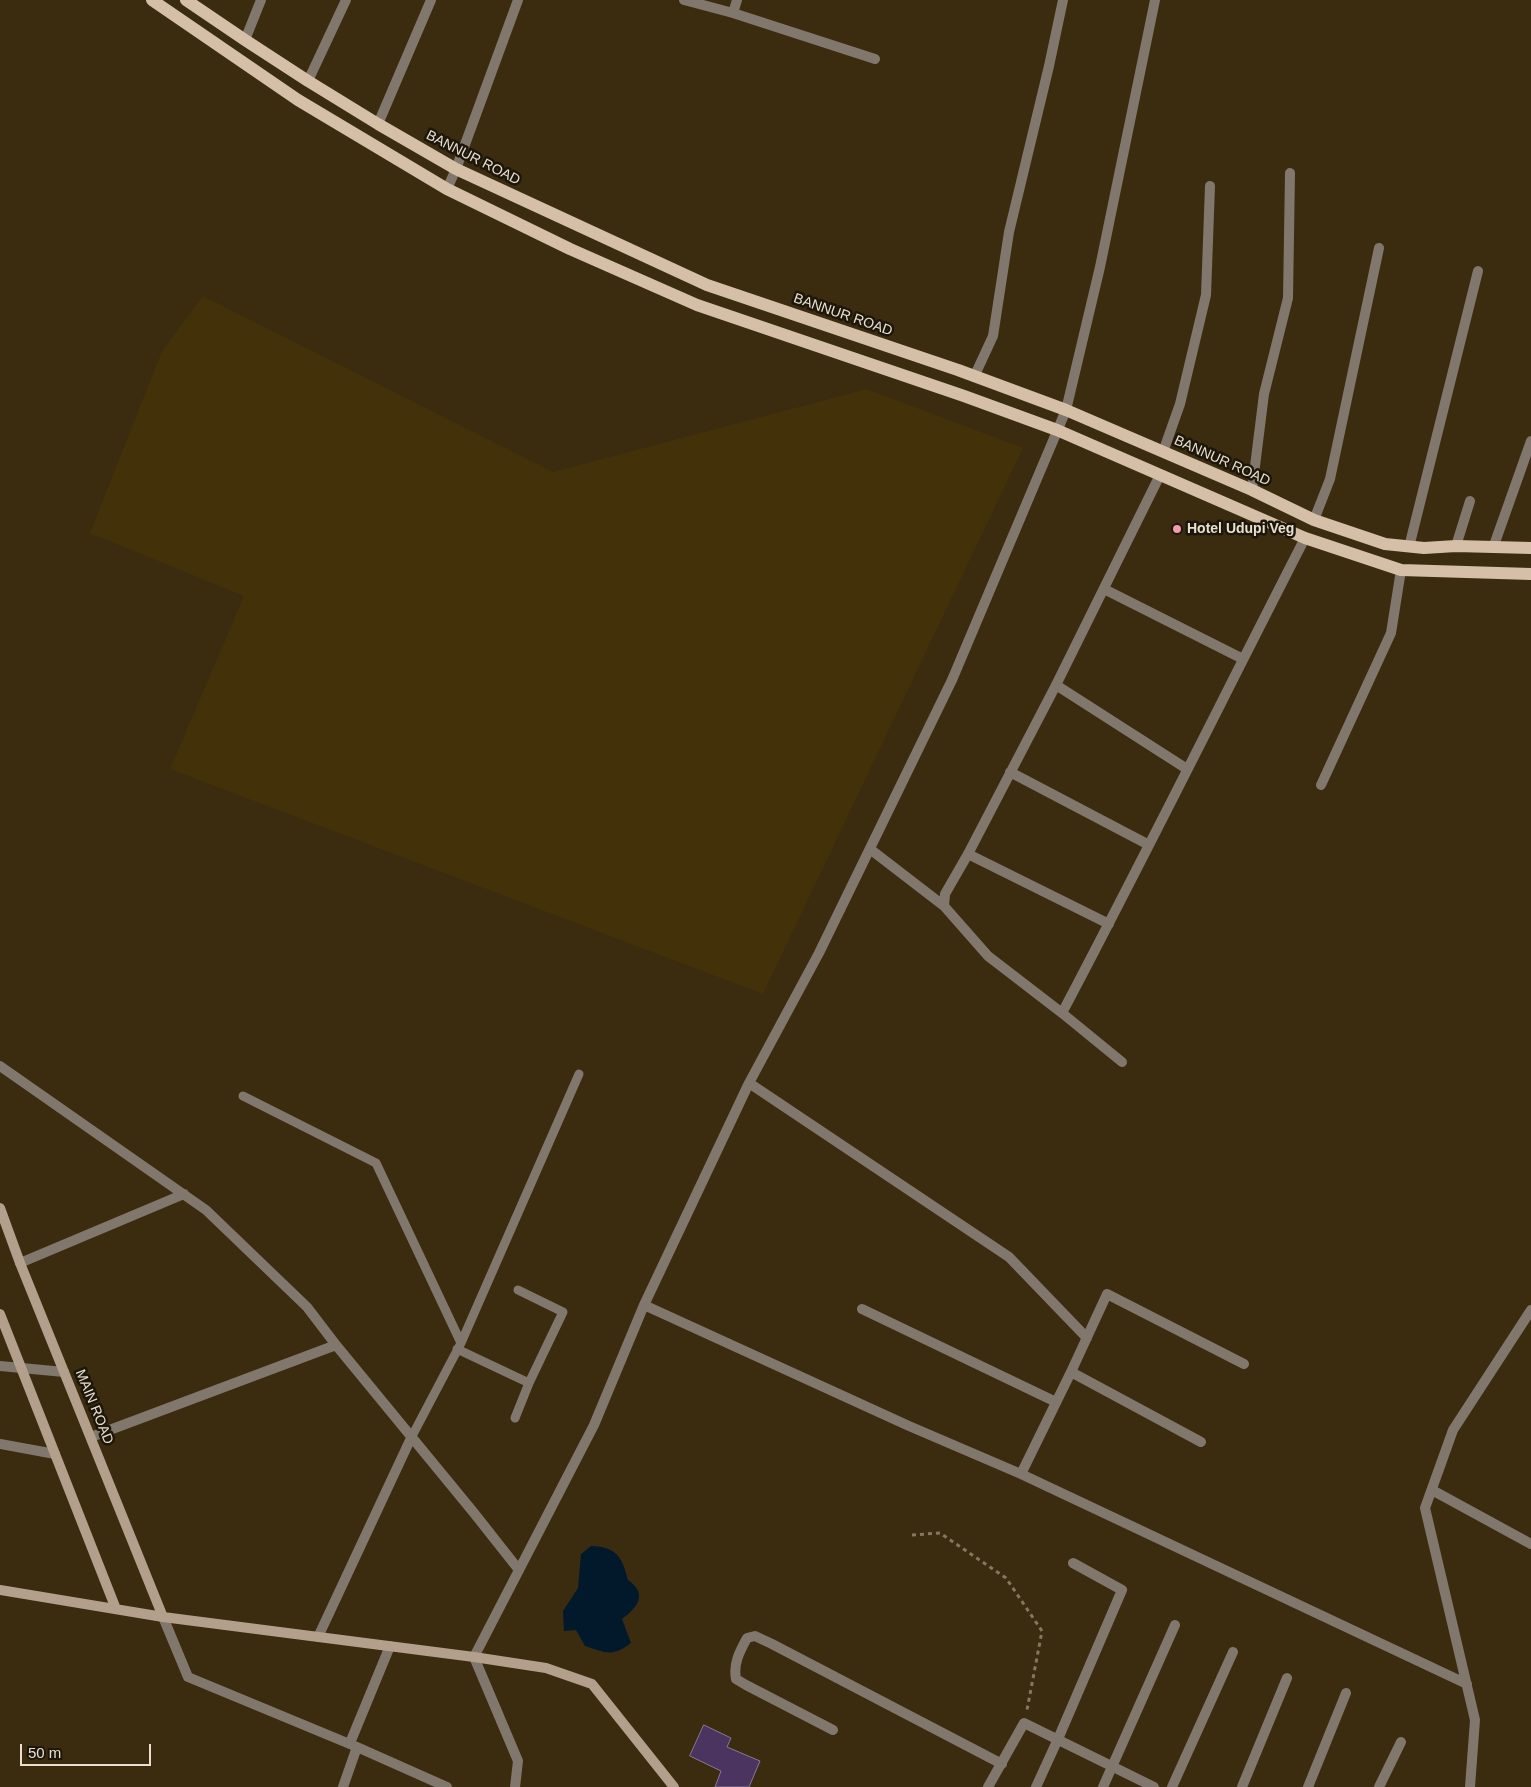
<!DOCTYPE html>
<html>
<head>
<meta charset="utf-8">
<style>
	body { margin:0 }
	#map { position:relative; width:1531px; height:1787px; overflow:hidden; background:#3b2c0f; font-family:Arial,sans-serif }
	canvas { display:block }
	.scale { position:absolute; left:20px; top:1744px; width:131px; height:22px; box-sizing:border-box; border:2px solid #e8dfce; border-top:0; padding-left:6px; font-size:15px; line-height:18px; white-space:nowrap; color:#e8dfce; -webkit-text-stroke:4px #1d160a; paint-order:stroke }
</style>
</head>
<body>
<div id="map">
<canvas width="1531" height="1787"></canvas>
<div class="scale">50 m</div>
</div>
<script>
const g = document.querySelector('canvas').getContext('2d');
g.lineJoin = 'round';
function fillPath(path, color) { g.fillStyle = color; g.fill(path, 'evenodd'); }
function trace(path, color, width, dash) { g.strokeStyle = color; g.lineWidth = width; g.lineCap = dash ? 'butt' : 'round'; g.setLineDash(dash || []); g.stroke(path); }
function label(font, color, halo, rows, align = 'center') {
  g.font = font + ' Arial,sans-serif'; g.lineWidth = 5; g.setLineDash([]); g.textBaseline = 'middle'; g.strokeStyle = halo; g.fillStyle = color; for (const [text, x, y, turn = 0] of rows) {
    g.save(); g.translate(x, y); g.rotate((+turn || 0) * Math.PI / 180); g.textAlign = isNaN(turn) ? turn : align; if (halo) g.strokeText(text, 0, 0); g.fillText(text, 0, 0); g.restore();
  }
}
const built = new Path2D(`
	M 203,296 L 553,472 L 867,389 L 1023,448 L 763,994 L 170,769 L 244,596 L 90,533 L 162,351 Z`);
const water = new Path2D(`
	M 591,1546 C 617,1547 622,1557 628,1580 C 648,1594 638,1607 622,1619 L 631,1643 C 613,1657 606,1653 585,1646 L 576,1630 L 564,1631 L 563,1611 L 578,1588 L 581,1554 Z`);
const building = new Path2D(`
	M 704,1725 L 731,1738 L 727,1747 L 760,1761 L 749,1787 L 715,1787 L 721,1771 L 690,1756 Z`);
const path = new Path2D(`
	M 912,1535 L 940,1533 L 1006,1578 L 1042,1631 L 1027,1710`);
const lane = new Path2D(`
	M 243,1096 L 376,1163 L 461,1343
	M 457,1349 L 529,1383 L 563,1312 L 518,1290
	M 515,1418 L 529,1383
	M 411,1438 L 461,1343 L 579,1074`);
const street = new Path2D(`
	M 684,0 L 733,13 L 737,0
	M 733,13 L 875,59
	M 245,40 L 261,0
	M 308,81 L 346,0
	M 378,124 L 431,0
	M 447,189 L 456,169 L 518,0
	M 974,377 L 993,336 L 1009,232 L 1049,66 L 1063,0
	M 1163,452 L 1180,404 L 1206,295 L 1210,186
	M 1252,490 L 1264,394 L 1288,298 L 1290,173
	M 1314,520 L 1330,479 L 1379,248
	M 1456,546 L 1470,501
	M 1409,547 L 1478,271
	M 1493,548 L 1531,441
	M 1104,589 L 1243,659
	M 1056,685 L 1187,769
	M 1010,772 L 1149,845
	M 1321,785 L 1391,633 L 1401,570
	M 870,849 L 944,906
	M 968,854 L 1109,924
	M 1062,1013 C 1145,856 1224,696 1305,538
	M 1122,1062 L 1062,1013 L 988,956 L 944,906 L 945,894 L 968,854 L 1056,685 L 1160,475
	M 0,1066 L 206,1210 L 307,1307 L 336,1345 L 474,1513 L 519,1570
	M 749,1083 L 1009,1257 L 1087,1338
	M 20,1263 L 184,1194
	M 644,1305 L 909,1426 L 1021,1474 L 1467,1684
	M 862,1309 L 1056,1402
	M 0,1366 L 64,1372
	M 1071,1372 L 1201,1442
	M 91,1437 L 336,1345
	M 0,1444 L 55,1454
	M 1021,1474 L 1071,1372 L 1107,1294 L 1244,1364
	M 1432,1490 L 1531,1544
	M 163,1617 L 188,1677 L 357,1747 L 447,1787
	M 318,1637 L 411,1438
	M 833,1730 L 746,1685 L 736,1679 C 733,1663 740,1651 747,1638 L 755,1636 L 772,1644 L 1002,1764
	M 350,1743 L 390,1646
	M 343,1787 L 357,1747
	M 515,1787 L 518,1761 L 474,1657 L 594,1425 L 644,1305 L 749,1083 L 819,953 L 952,680 L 1066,410 L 1100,267 L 1155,0
	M 988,1787 L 1024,1723 L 1154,1787
	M 1036,1787 L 1058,1739 L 1122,1590 L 1073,1563
	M 1103,1787 L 1175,1625
	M 1172,1787 L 1233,1652
	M 1242,1787 L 1287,1678
	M 1308,1787 L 1346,1693
	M 1379,1787 L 1401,1742
	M 1470,1787 L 1475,1720 L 1425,1508 L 1453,1430 L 1531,1310`);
const secondary = new Path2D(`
	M 0,1208 L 20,1263 L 163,1617
	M 0,1314 L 116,1609
	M 0,1590 L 163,1617 L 474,1657 L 546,1668 L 592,1684 L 674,1787`);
const primary = new Path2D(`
	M 152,0 L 298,100 L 447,189 L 570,249 L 697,305 L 964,396 L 1057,430 L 1305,538 L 1401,570 L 1531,574
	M 186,0 L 245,40 L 308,81 L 378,124 L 456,169 L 707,285 L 958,370 L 1066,410 L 1252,490 L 1314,520 L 1385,544 L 1424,548 L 1456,546 L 1531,548`);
const markers = [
	[1177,529,5,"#f39aac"]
];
const streetNames = [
	["BANNUR ROAD",473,158,27],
	["BANNUR ROAD",843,315,19],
	["BANNUR ROAD",1222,461,24],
	["MAIN ROAD",94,1407,68]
];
const poiNames = [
	["Hotel Udupi Veg",1187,529]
];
fillPath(built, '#43310a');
fillPath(water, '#02192b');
fillPath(building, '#4c3461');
trace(building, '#877897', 1);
trace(path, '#847860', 3, [4, 4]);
trace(lane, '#82776c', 9);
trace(street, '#82776c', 10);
trace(secondary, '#b2a08d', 10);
trace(primary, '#d6bfa7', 12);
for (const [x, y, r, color] of markers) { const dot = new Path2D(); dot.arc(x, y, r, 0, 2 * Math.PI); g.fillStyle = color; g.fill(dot); trace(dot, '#1d160a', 2); }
label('14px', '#e8dfce', '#1d160a', streetNames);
label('bold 14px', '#e8dfce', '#1d160a', poiNames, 'left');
</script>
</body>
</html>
